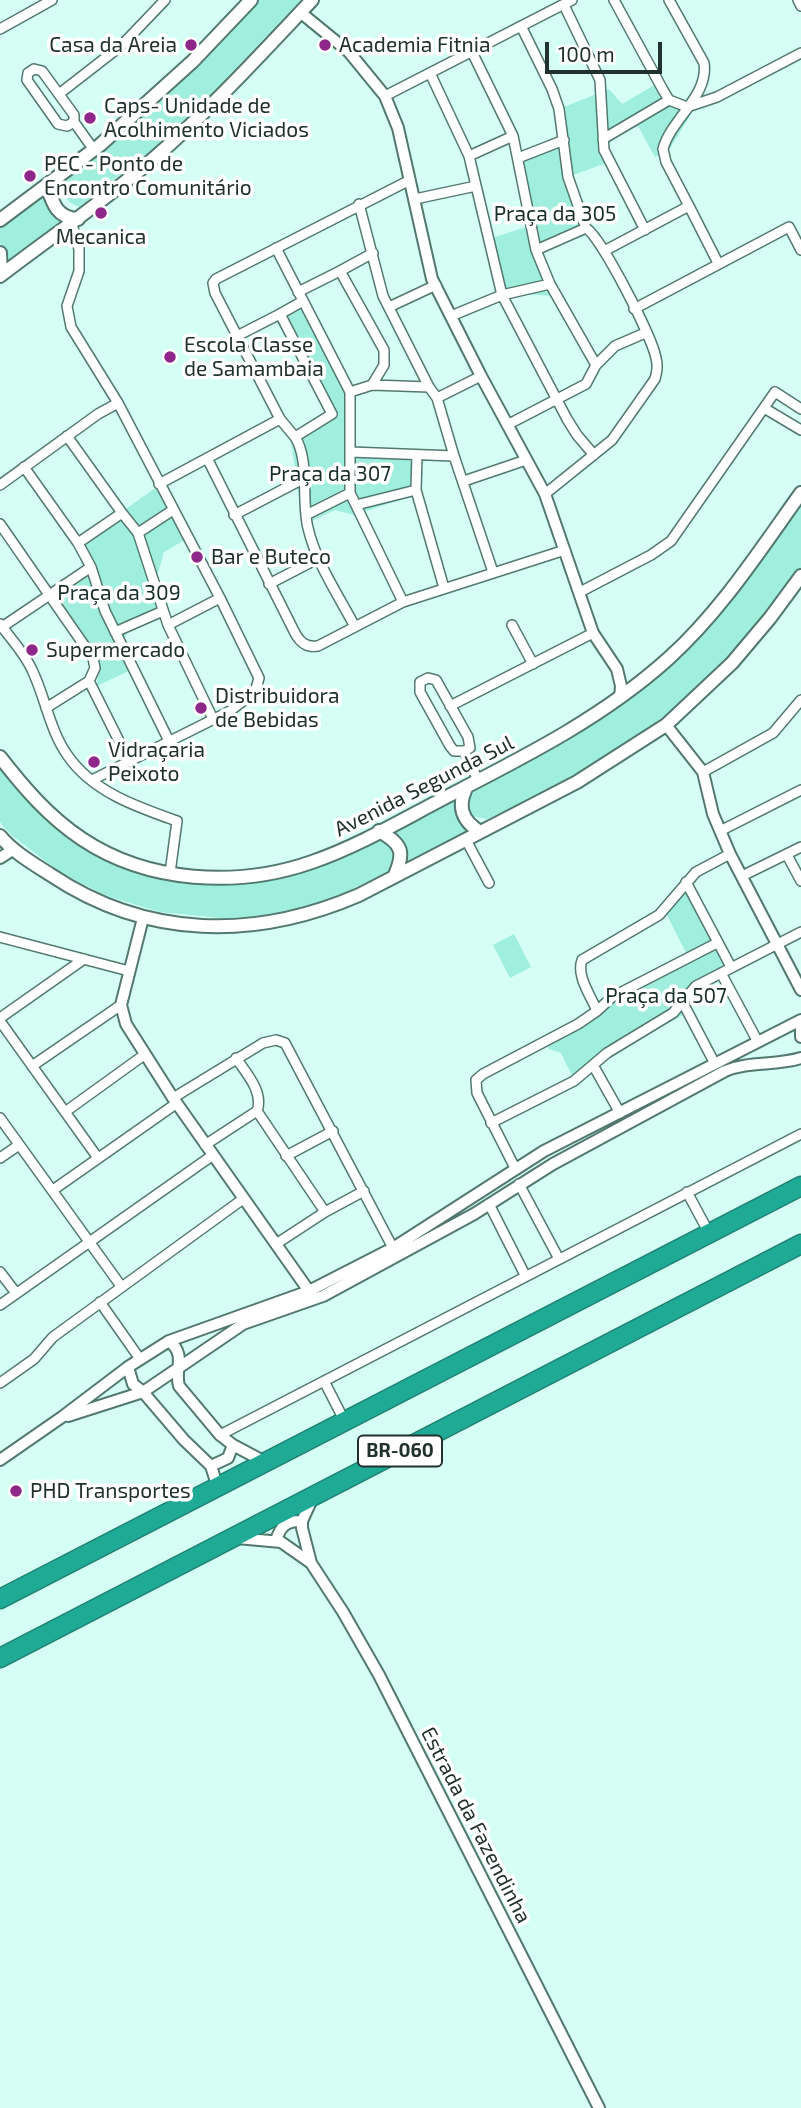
<!DOCTYPE html>
<html>
<head>
<meta charset="utf-8">
<style>
	body { margin:0 }
	#map { position:relative; width:801px; height:2108px; overflow:hidden; background:#d5fef4; font-family:"Exo 2",sans-serif }
	canvas { display:block }
	.scale { position:absolute; left:545px; top:42px; width:117px; height:32px; box-sizing:border-box; border:4px solid #21312e; border-top:0; padding-left:9px; font-size:21px; line-height:24px; white-space:nowrap; color:#21312e; -webkit-text-stroke:5px #fff; paint-order:stroke }
</style>
</head>
<body>
<div id="map">
<canvas width="801" height="2108"></canvas>
<div class="scale">100 m</div>
</div>
<script>
const g = document.querySelector('canvas').getContext('2d');
g.lineJoin = 'round';
function fillPath(path, color) { g.fillStyle = color; g.fill(path, 'evenodd'); }
function trace(path, color, width, dash) { g.strokeStyle = color; g.lineWidth = width; g.lineCap = dash ? 'butt' : 'round'; g.setLineDash(dash || []); g.stroke(path); }
function label(font, color, halo, rows, align = 'center') {
  g.font = font + ' "Exo 2",sans-serif'; g.lineWidth = 7; g.setLineDash([]); g.textBaseline = 'middle'; g.strokeStyle = halo; g.fillStyle = color; for (const [text, x, y, turn = 0] of rows) {
    g.save(); g.translate(x, y); g.rotate((+turn || 0) * Math.PI / 180); g.textAlign = isNaN(turn) ? turn : align; if (halo) g.strokeText(text, 0, 0); g.fillText(text, 0, 0); g.restore();
  }
}
const green = new Path2D(`
	M 254,0 L 301,0 L 216,89 L 151,151 L 79,207 C 64,201 63,195 61,179 Z
	M 658,83 L 666,96 L 697,104 L 668,152 L 655,157 L 638,126 L 602,142 L 606,163 L 568,177 L 594,232 L 541,252 L 558,296 L 518,294 L 498,302 L 486,240 L 529,226 L 515,157 L 558,140 L 559,109 L 609,89 L 622,104 Z
	M 46,191 L 66,218 L 8,264 L 7,254 L 0,243 L 0,224 Z
	M 304,299 L 353,387 L 353,449 L 421,451 L 409,497 L 354,515 L 335,510 L 303,525 L 290,434 L 326,412 L 273,315 Z
	M 161,484 L 188,538 L 164,552 L 156,580 L 169,611 L 128,632 L 120,646 L 133,669 L 97,686 L 98,664 L 52,594 L 83,574 L 78,543 Z
	M 801,498 L 801,569 L 786,592 L 739,648 L 666,715 L 576,777 L 487,819 L 472,816 L 466,808 L 470,793 L 504,774 L 677,656 Z
	M 0,763 L 48,817 L 157,875 L 231,882 L 375,840 C 385,841 391,842 395,853 L 388,871 L 329,901 L 285,912 L 230,919 L 160,912 L 107,896 L 61,873 L 10,834 L 0,822 Z
	M 456,795 C 454,810 456,821 470,830 L 399,865 C 403,847 406,842 391,829 Z
	M 689,881 L 733,969 L 694,992 L 687,1013 L 610,1054 L 576,1084 L 561,1053 L 549,1049 L 544,1039 L 687,955 L 664,909 Z
	M 514,934 L 531,967 L 510,978 L 493,945 Z`);
const minor = new Path2D(`
	M 614,0 L 663,90 L 669,100 L 687,107
	M 798,0 L 801,6
	M 564,5 L 600,80 L 604,150 L 645,230
	M 521,26 L 552,89 L 559,109 L 568,177 L 586,228 C 602,238 652,337 656,358 C 658,366 657,371 655,379 L 612,440 L 545,494
	M 0,29 L 52,0
	M 472,52 L 513,136 L 536,250 L 550,284 L 596,365
	M 34,69 L 42,71 L 74,115 L 74,122 L 67,126 L 58,124 L 27,80 L 28,73 Z
	M 430,73 L 469,156 L 502,295 L 567,419 L 577,435 L 594,455
	M 59,94 L 122,45 L 165,0
	M 385,96 L 572,0
	M 687,107 L 717,97 L 801,53
	M 74,122 L 94,150
	M 603,139 L 669,100
	M 469,156 L 513,136
	M 518,158 L 564,140
	M 415,199 L 476,186
	M 359,204 L 383,296 L 429,387
	M 689,206 L 718,263
	M 72,224 L 79,249 L 79,271 L 67,306 L 71,327 L 118,403 L 220,598 L 259,678 L 255,692 L 230,711 L 92,780
	M 276,248 L 350,392 L 350,493 L 403,602
	M 536,250 L 586,228
	M 606,250 L 689,206 L 666,162 L 663,149 C 671,119 709,96 704,63 L 669,0
	M 340,271 L 373,253
	M 298,292 L 340,271 L 384,350 L 384,365 L 372,385
	M 389,307 L 436,285
	M 634,309 L 789,227 L 801,250
	M 280,314 L 303,301
	M 451,316 L 502,295 L 550,284
	M 237,336 L 280,314 L 332,414 L 295,437 C 310,460 301,501 308,528 C 316,563 339,596 355,627
	M 350,392 L 372,385 L 429,387 L 437,398 L 454,456 L 493,572
	M 437,398 L 481,376
	M 764,408 L 801,430
	M 280,419 L 295,437
	M 507,425 L 586,384 L 596,365 L 615,346 L 645,333
	M 67,436 L 122,513
	M 351,452 L 454,456
	M 207,458 L 295,633 C 300,642 306,648 318,646 L 403,602 L 565,550
	M 24,467 L 78,543
	M 464,481 L 526,460
	M 159,484 L 280,419 L 215,293 L 213,283 L 216,279 L 410,180
	M 0,485 L 98,414 L 118,403
	M 416,490 L 417,455
	M 356,505 L 416,490 L 444,588
	M 234,515 L 303,479
	M 306,515 L 350,493
	M 0,524 L 93,658 L 95,668 L 89,681 L 129,761
	M 138,533 L 168,625 L 213,719
	M 91,567 L 105,611 L 169,741
	M 269,584 L 319,558
	M 580,592 L 651,555 L 671,541 L 775,392 L 801,409
	M 0,624 C 11,639 26,655 33,672 C 46,700 50,731 68,756 C 93,792 137,807 177,821 L 170,873
	M 168,625 L 220,598
	M 512,625 L 533,664
	M 2,627 L 91,567 L 78,543 L 122,513 L 138,533 L 173,510
	M 115,632 L 163,611
	M 428,678 L 436,680 L 468,737 L 470,748 L 464,751 L 454,751 L 450,746 L 420,692 L 420,682 Z
	M 450,706 L 593,633
	M 46,708 L 89,681
	M 464,751 L 478,780
	M 703,772 L 773,733 L 801,700
	M 720,831 L 801,790
	M 466,840 L 489,883
	M 787,855 L 801,881
	M 742,876 L 801,847
	M 686,882 L 731,967
	M 0,937 L 129,971
	M 721,973 L 758,1042
	M 683,1003 L 715,1064
	M 597,1011 L 612,997 L 717,943
	M 0,1018 L 84,959
	M 0,1021 L 98,1158
	M 593,1065 L 620,1113
	M 32,1066 L 121,1005
	M 173,1098 L 263,1043 L 276,1040 L 285,1043 L 393,1248
	M 257,1111 L 325,1212
	M 65,1112 L 144,1055
	M 0,1118 L 121,1286
	M 491,1123 L 574,1081 L 607,1053 L 673,1013 L 696,986 L 801,932
	M 205,1145 L 257,1111 C 264,1092 246,1073 236,1058
	M 286,1156 L 333,1131
	M 0,1158 L 19,1145
	M 515,1168 L 477,1093 L 476,1080 L 483,1074 L 578,1024 L 597,1011 C 591,996 576,976 582,960 L 659,915 L 696,872 L 730,854
	M 519,1184 L 559,1259
	M 53,1190 L 177,1103
	M 687,1192 L 709,1233
	M 489,1204 L 525,1275
	M 276,1244 L 325,1212 L 364,1191
	M 0,1272 L 16,1293
	M 100,1302 L 140,1359
	M 0,1305 L 213,1155
	M 324,1381 L 344,1420
	M 0,1383 L 34,1359 L 53,1337 L 243,1199
	M 220,1435 L 801,1134`);
const tertiary = new Path2D(`
	M 300,12 L 349,52 L 385,96 L 398,128 L 432,279 L 481,376 L 545,494 L 593,633 L 617,669 L 621,686 L 620,698
	M 666,725 L 703,772 L 713,814 L 730,854 L 801,990
	M 0,858 L 14,849
	M 143,918 L 121,1005 L 126,1024 L 173,1098 L 309,1291
	M 801,1028 L 801,1037
	M 169,1341 C 187,1355 174,1369 179,1386 L 220,1435 L 233,1445 L 263,1461
	M 128,1367 L 133,1384 L 143,1392 L 184,1440 L 211,1466 L 217,1485
	M 68,1416 L 143,1392 L 243,1324 L 323,1296 L 474,1214 L 553,1164 L 725,1071 C 749,1061 776,1066 801,1058
	M 0,1460 L 62,1417 L 128,1367 L 169,1341 L 309,1291 L 393,1248 L 544,1151 L 801,1020
	M 211,1466 L 228,1458 L 233,1445
	M 313,1497 L 302,1521 L 302,1528 L 311,1563 L 343,1612 L 379,1675 L 599,2108
	M 237,1538 L 281,1542 L 311,1563
	M 276,1541 C 280,1526 287,1520 302,1521`);
const secondary = new Path2D(`
	M 47,186 C 53,204 57,218 78,219
	M 0,220 L 100,145 L 193,61 L 251,0
	M 0,253 L 1,275
	M 0,276 C 51,237 104,201 153,159 C 210,110 260,55 312,0
	M 0,757 C 24,788 49,817 82,839 C 148,883 238,888 312,862 C 361,845 407,817 454,793 C 530,754 606,715 669,658 C 721,611 760,550 801,493
	M 467,786 C 457,806 461,820 480,832
	M 379,831 C 403,844 405,853 394,877
	M 0,836 C 13,852 34,864 51,875 C 147,939 255,940 359,895 L 577,782 L 666,725 L 732,663 L 770,618 L 801,576`);
const motorway = new Path2D(`
	M 0,1599 L 801,1186
	M 0,1658 L 801,1244`);
const markers = [
	[191,45,7,"#8f278b"],
	[325,45,7,"#8f278b"],
	[90,118,7,"#8f278b"],
	[30,176,7,"#8f278b"],
	[101,213,7,"#8f278b"],
	[170,357,7,"#8f278b"],
	[197,557,7,"#8f278b"],
	[32,650,7,"#8f278b"],
	[201,708,7,"#8f278b"],
	[94,762,7,"#8f278b"],
	[16,1491,7,"#8f278b"]
];
const shields = [
	[400,1451,84]
];
const shieldNames = [
	["BR-060",400,1451]
];
const poiNames = [
	["Casa da Areia",177,45,"right"],
	["Academia Fitnia",339,45],
	["Caps- Unidade de",104,106],
	["Acolhimento Viciados",104,130],
	["PEC - Ponto de",44,164],
	["Encontro Comunitário",44,188],
	["Mecanica",101,237,"center"],
	["Escola Classe",184,345],
	["de Samambaia",184,369],
	["Bar e Buteco",211,557],
	["Supermercado",46,650],
	["Distribuidora",215,696],
	["de Bebidas",215,720],
	["Vidraçaria",108,750],
	["Peixoto",108,774],
	["PHD Transportes",30,1491]
];
const parkNames = [
	["Praça da 305",555,214],
	["Praça da 307",330,474],
	["Praça da 309",119,593],
	["Praça da 507",666,996]
];
const streetNames = [
	["Avenida Segunda Sul",424,786,-27],
	["Estrada da Fazendinha",476,1825,63]
];
fillPath(green, '#a0efde');
trace(minor, '#527870', 12);
trace(tertiary, '#527870', 14);
trace(secondary, '#527870', 16);
trace(motorway, '#1f8071', 21);
trace(minor, '#fff', 9);
trace(tertiary, '#fff', 10);
trace(secondary, '#fff', 12);
trace(motorway, '#1eaa95', 18);
for (const [x, y, r, color] of markers) { const dot = new Path2D(); dot.arc(x, y, r, 0, 2 * Math.PI); g.fillStyle = color; g.fill(dot); trace(dot, '#fff', 2.5); }
for (const [x, y, w] of shields) { const box = new Path2D(); box.roundRect(x - w / 2, y - 15.5, w, 31, 5); g.fillStyle = '#fff'; g.fill(box); trace(box, '#21312e', 2); }
label('bold 19px', '#21312e', null, shieldNames);
label('21px', '#21312e', '#fff', poiNames, 'left');
label('21px', '#182e2a', '#fff', parkNames);
label('21px', '#21312e', '#fff', streetNames);
</script>
</body>
</html>
